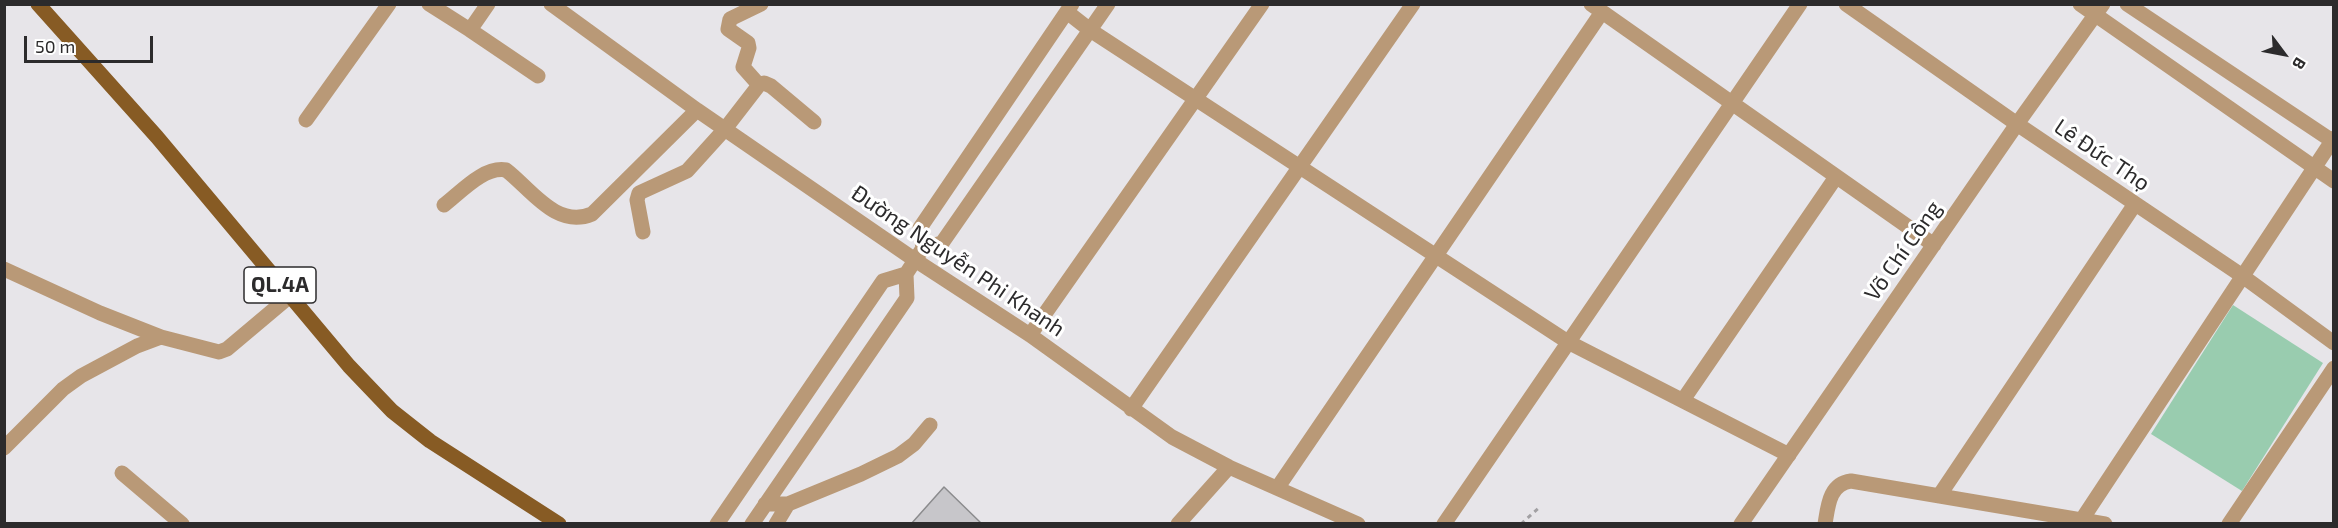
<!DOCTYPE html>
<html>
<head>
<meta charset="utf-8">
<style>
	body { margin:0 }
	#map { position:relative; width:2338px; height:528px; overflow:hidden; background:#e7e5e9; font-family:"Exo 2",sans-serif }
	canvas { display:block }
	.frame { position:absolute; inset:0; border:6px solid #2c2b2c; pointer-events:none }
	.north { position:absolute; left:2254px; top:24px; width:60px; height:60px; -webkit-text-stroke:4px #fff; paint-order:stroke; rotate:122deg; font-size:16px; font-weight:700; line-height:24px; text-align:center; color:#2c2b2c }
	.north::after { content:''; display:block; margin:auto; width:21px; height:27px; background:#2c2b2c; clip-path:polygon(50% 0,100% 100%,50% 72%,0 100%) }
	.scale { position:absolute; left:24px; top:36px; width:129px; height:27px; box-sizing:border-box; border:3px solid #2c2b2c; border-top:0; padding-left:8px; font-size:18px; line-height:21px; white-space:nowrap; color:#2c2b2c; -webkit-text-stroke:4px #fff; paint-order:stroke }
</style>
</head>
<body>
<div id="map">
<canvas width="2338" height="528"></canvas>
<div class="frame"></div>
<div class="north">B</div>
<div class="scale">50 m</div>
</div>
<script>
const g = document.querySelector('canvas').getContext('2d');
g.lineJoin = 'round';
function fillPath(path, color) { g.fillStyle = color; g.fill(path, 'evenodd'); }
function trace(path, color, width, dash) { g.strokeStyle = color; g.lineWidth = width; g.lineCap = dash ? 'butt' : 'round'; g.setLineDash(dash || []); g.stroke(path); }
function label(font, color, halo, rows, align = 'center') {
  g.font = font + ' "Exo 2",sans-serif'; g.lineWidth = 6; g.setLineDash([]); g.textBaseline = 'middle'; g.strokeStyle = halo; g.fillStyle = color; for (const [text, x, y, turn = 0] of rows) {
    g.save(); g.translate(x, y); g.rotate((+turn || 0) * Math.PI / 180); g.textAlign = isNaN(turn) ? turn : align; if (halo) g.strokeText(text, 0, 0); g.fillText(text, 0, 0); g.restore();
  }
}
const green = new Path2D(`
	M 2233,305 L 2323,363 L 2242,491 L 2151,434 Z`);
const building = new Path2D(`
	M 944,487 L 982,524 L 911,524 Z`);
const path = new Path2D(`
	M 1521,524 L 1541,506`);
const minor = new Path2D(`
	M 429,4 L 470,30 L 488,4
	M 551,4 L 697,110 L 915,260 L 1030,335 L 1172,437 L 1229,467 L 1358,524
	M 1591,4 L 1934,245
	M 1846,4 L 2017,124 L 2241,275 L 2334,343
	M 2080,4 L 2334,181
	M 2127,4 L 2334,142
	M 1067,12 L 1090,30 L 1568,342 L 1789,455
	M 470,30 L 538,76
	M 759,85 L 743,67 L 749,48 L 748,43 L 728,29 L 730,19 L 761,4
	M 306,120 L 389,4
	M 444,205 C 461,192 484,166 506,170 C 531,189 556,229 592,214 L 697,110
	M 643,232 L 637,200 L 639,193 L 687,171 L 725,129 L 759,85 L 764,83 L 771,86 L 814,122
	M 923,248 L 920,228 L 1072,4
	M 4,269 L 100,313 L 161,337
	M 1030,335 L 1262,4
	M 1683,400 L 1836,177
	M 1131,409 L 1413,4
	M 4,448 L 63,389 L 81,376 L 137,346 L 161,337 L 219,352 L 227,349 L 290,296
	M 122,473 L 182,524
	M 1278,487 L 1602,12
	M 1939,496 L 2135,204
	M 765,504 L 788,504 L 861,474 L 898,456 L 914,444 L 930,425
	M 717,524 L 883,281 L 906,274
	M 752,524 L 907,298 L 906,274 L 923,248 L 942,243 L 1108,4
	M 776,524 L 788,504
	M 1178,524 L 1229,467
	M 1444,524 L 1800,4
	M 1741,524 L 2017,124 L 2103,4
	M 1825,524 C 1828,506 1829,484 1851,481 L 2105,524
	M 2079,524 L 2334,138
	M 2229,524 L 2334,368`);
const major = new Path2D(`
	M 38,4 L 157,137 L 349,366 L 392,411 L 430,441 L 559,524`);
const shields = [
	[280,285,72]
];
const shieldNames = [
	["QL.4A",280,285]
];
const streetNames = [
	["Lê Đức Thọ",2102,155,34],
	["Võ Chí Công",1903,251,-55],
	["Đường Nguyễn Phi Khanh",958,261,34]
];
fillPath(green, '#99ccaf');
fillPath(building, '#c7c6ca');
trace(building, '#8b8b8d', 1.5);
trace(path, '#a2a0a3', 3, [4.5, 4.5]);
trace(minor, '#b99977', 15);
trace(major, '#875b24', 15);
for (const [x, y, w] of shields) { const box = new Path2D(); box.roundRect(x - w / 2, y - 18, w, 36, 4.5); g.fillStyle = '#fff'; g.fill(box); trace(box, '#2c2b2c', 1.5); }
label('bold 21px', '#2c2b2c', null, shieldNames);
label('22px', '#2c2b2c', '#fff', streetNames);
</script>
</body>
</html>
